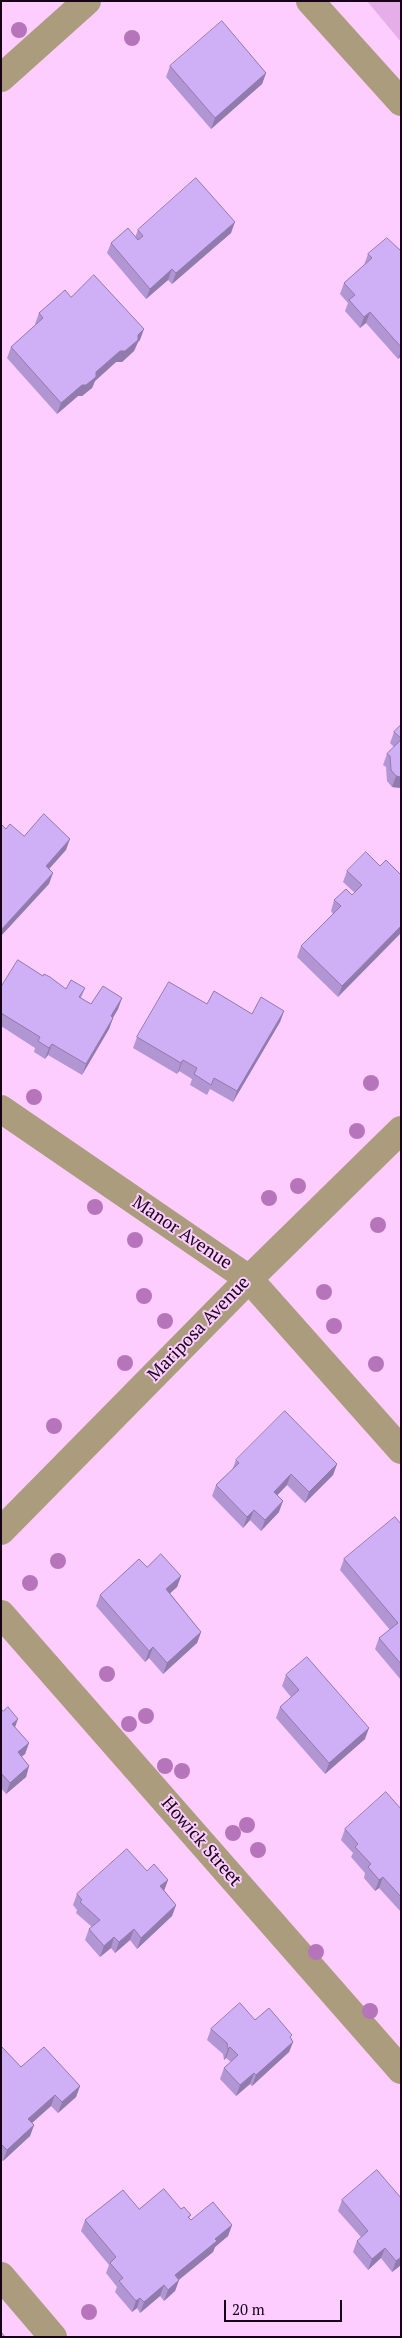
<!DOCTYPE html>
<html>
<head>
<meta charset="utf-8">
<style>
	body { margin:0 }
	#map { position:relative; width:402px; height:2338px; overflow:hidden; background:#fccdfe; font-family:"PT Serif",serif }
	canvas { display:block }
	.frame { position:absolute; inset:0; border:2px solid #160317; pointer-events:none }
	.scale { position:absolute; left:224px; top:2300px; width:118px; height:22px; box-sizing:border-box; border:2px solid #160317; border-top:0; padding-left:6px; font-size:15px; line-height:18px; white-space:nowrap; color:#160317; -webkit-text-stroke:4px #fccdfe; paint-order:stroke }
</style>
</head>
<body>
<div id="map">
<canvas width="402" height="2338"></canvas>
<div class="frame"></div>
<div class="scale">20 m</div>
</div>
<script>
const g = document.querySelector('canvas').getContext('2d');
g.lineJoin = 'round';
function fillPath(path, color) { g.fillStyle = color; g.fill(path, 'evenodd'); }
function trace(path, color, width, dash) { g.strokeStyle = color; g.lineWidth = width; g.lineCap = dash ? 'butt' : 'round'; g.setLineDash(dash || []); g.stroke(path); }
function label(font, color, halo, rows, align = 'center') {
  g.font = font + ' "PT Serif",serif'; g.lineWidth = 4; g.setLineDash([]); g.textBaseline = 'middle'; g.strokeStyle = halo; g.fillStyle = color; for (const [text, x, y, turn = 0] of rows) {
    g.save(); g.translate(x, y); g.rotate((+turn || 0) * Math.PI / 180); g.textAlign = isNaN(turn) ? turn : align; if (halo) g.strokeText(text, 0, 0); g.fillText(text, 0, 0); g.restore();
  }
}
const green = new Path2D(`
	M 367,1 L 401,1 L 401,42 Z`);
const minor = new Path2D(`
	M 310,1 L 401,102
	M 1,78 L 87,1
	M 1,1109 L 249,1279 L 401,1450
	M 1,1531 L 249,1279 L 401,1130
	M 1,1614 L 401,2070
	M 1,2276 L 53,2337`);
const trees = [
	[19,30],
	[132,38],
	[371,1083],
	[34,1097],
	[357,1131],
	[298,1186],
	[269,1198],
	[95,1207],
	[378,1225],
	[135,1240],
	[324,1292],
	[144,1296],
	[165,1321],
	[334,1326],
	[125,1363],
	[376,1364],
	[54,1426],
	[58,1561],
	[30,1583],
	[107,1674],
	[146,1716],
	[129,1724],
	[165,1766],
	[182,1771],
	[247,1825],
	[233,1833],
	[258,1850],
	[316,1952],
	[370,2011],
	[89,2312]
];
const wall = new Path2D(`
	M 170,66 L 266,73 L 262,84 L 211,129 L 166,77 Z
	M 138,230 L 231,233 L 172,284 L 168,280 L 146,299 L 107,253 L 111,243 L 135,237 Z
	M 401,251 L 401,356 L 398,359 L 366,323 L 360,328 L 345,311 L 348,303 L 340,294 L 344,283 L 364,265 L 368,254 Z
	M 71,297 L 140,340 L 138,342 L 134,351 L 122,362 L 116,362 L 95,381 L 92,388 L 82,396 L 78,396 L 57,414 L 7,358 L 11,347 L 36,325 L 35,324 L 39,313 Z
	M 401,725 L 401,788 L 392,787 L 387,781 L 386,767 L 383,765 L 387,754 L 394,747 L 390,743 L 394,732 Z
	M 380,866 L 401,875 L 338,997 L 297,957 L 301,946 L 333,914 L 331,911 L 334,900 L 352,895 L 355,893 L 343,882 L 347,871 Z
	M 43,976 L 66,989 L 85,988 L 81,998 L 91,1004 L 122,998 L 118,1009 L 113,1018 L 109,1029 L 82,1075 L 48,1055 L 45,1059 L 34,1052 L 35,1048 L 1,1026 L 1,987 Z
	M 207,1004 L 252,1014 L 284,1011 L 280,1022 L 233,1102 L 210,1089 L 207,1095 L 190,1085 L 192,1079 L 179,1071 L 177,1074 L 133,1048 L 137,1037 Z
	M 236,1460 L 337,1464 L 333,1475 L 305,1503 L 287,1485 L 277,1495 L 279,1512 L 261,1531 L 250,1520 L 243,1528 L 212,1496 L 216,1485 L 232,1470 Z
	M 401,1524 L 401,1680 L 375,1649 L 379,1638 L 390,1630 L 340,1570 L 344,1559 Z
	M 147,1567 L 181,1576 L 177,1587 L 170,1593 L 201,1632 L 197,1643 L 163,1674 L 149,1658 L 145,1662 L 96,1606 L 100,1595 Z
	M 286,1675 L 365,1739 L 325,1774 L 276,1718 L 280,1707 L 291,1697 L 282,1686 Z
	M 1,1709 L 15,1727 L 29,1743 L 25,1754 L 21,1757 L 29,1766 L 26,1777 L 6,1794 L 1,1788 Z
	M 401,1809 L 401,1912 L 379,1888 L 375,1891 L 364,1878 L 365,1873 L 351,1857 L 353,1853 L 341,1840 L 345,1829 Z
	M 147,1871 L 168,1880 L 164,1890 L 176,1905 L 172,1916 L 137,1949 L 130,1940 L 115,1953 L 111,1948 L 100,1957 L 85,1940 L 89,1929 L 92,1927 L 76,1913 L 77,1910 L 73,1905 L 77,1894 Z
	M 255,2020 L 291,2039 L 293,2042 L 289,2052 L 252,2086 L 250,2084 L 236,2096 L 220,2079 L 224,2068 L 231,2062 L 226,2058 L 224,2060 L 223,2054 L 207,2040 L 211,2029 Z
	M 1,2046 L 21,2067 L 80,2086 L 76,2097 L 58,2113 L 51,2106 L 32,2123 L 34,2125 L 30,2136 L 3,2161 L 1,2159 Z
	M 342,2200 L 401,2265 L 392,2272 L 381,2258 L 368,2270 L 353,2252 L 357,2241 L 361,2237 L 338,2211 Z
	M 139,2209 L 181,2209 L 191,2215 L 189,2218 L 191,2220 L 232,2225 L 228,2236 L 215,2247 L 213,2252 L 179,2280 L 175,2291 L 164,2301 L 160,2296 L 140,2313 L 137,2308 L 132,2312 L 115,2292 L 117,2287 L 106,2273 L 109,2265 L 81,2231 L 85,2220 Z`);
const shadedWall = new Path2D(`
	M 266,73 L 262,84 L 211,129 L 215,118 Z
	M 235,222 L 231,233 L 172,284 L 176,273 Z
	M 172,269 L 168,280 L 146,299 L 150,289 Z
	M 370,312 L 366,323 L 360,328 L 364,317 Z
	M 144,329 L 140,340 L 138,342 L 134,351 L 122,362 L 116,362 L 95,381 L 92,388 L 82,396 L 78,396 L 57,414 L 61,403 Z
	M 401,351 L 401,356 L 398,359 Z
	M 396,776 L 401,777 L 401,788 L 392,787 Z
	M 70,839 L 66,850 L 42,877 L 46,866 Z
	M 53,873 L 49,884 L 1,936 L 1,930 Z
	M 401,926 L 401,933 L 338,997 L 342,986 Z
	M 122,998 L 118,1009 L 107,1027 L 111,1016 Z
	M 284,1011 L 280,1022 L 233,1102 L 237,1091 Z
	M 113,1018 L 109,1029 L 82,1075 L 86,1064 Z
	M 52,1044 L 48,1055 L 45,1059 L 49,1048 Z
	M 183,1060 L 179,1071 L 177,1074 L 181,1063 Z
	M 337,1464 L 333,1475 L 305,1503 L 309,1492 Z
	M 291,1474 L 287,1485 L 270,1503 L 274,1492 Z
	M 283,1501 L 279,1512 L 261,1531 L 265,1520 Z
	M 254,1510 L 250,1520 L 243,1528 L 247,1517 Z
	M 181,1576 L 177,1587 L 163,1600 L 166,1589 Z
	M 201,1632 L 197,1643 L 163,1674 L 167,1663 Z
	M 153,1647 L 149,1658 L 145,1662 L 149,1651 Z
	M 18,1719 L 14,1730 L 12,1724 Z
	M 369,1728 L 365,1739 L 325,1774 L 329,1763 Z
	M 29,1743 L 25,1754 L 14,1763 L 18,1752 Z
	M 29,1766 L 26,1777 L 6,1794 L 10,1783 Z
	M 383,1877 L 379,1888 L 375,1891 L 379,1880 Z
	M 168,1880 L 164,1891 L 160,1886 Z
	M 176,1905 L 172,1916 L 137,1949 L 141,1938 Z
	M 134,1929 L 130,1940 L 115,1953 L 119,1942 Z
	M 114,1937 L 111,1948 L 100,1957 L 104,1946 Z
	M 293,2042 L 289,2052 L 252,2086 L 256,2075 Z
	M 230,2047 L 226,2058 L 224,2060 L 228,2049 Z
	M 254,2073 L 250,2084 L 236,2096 L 240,2085 Z
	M 80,2086 L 76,2097 L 58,2113 L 62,2102 Z
	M 55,2095 L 51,2106 L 24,2130 L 28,2119 Z
	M 34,2125 L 30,2136 L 3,2161 L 7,2150 Z
	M 232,2225 L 228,2236 L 215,2247 L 213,2252 L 171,2286 L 175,2275 L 215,2239 Z
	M 385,2248 L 381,2258 L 368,2270 L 372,2259 Z
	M 401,2257 L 401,2265 L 392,2272 L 396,2261 Z
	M 179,2280 L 175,2291 L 164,2301 L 168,2290 Z
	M 164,2285 L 160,2296 L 140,2313 L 144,2302 Z
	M 140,2298 L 137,2308 L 132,2312 L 136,2301 Z`);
const building = new Path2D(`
	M 222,21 L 266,73 L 215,118 L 170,66 Z
	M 196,178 L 235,222 L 176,273 L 172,269 L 150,289 L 111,243 L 128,228 L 138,240 L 143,236 L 138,230 Z
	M 387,238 L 401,251 L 401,347 L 370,312 L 364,317 L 349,300 L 355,295 L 344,283 L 372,258 L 368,254 Z
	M 94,275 L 144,329 L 138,335 L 138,340 L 125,351 L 120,351 L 96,372 L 96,377 L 86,385 L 82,385 L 61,403 L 11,347 L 43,318 L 39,313 L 65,290 L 71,297 Z
	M 401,725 L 401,738 L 394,732 Z
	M 401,740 L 401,777 L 396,776 L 391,770 L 390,756 L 387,754 Z
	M 44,814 L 70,839 L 46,866 L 53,873 L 1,930 L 1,824 L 6,829 L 10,824 L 24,836 Z
	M 366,852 L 380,866 L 386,860 L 401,875 L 401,926 L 342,986 L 301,946 L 341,906 L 334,900 L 346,889 L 352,895 L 362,885 L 347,871 Z
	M 18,960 L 43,976 L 44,974 L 50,977 L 66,989 L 71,980 L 85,988 L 79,997 L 91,1004 L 103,986 L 122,998 L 111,1016 L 113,1018 L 86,1064 L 52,1044 L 49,1048 L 38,1041 L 40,1037 L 1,1013 L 1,987 Z
	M 169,982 L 207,1004 L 214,991 L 252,1014 L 261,997 L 284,1011 L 237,1091 L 214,1078 L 211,1085 L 194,1074 L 197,1068 L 183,1060 L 181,1063 L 137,1037 Z
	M 285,1411 L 337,1464 L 309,1492 L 291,1474 L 274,1492 L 283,1501 L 265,1520 L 254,1510 L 247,1517 L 216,1485 L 239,1463 L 236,1460 Z
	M 395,1517 L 401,1524 L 401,1664 L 379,1638 L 398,1623 L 344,1559 Z
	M 161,1554 L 181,1576 L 166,1589 L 201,1632 L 167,1663 L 153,1647 L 149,1651 L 100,1595 L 139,1559 L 147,1567 Z
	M 307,1657 L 369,1728 L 329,1763 L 280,1707 L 299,1690 L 286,1675 Z
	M 8,1707 L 18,1719 L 12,1724 L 29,1743 L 18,1752 L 29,1766 L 10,1783 L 1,1773 L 1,1709 L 3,1711 Z
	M 386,1792 L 401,1809 L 401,1897 L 383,1877 L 379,1880 L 368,1867 L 371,1864 L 355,1847 L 358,1844 L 345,1829 Z
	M 127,1849 L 147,1871 L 154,1864 L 168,1880 L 160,1886 L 176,1905 L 141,1938 L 134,1929 L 119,1942 L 114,1937 L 104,1946 L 89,1929 L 100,1920 L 80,1902 L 82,1900 L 77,1894 Z
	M 240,2003 L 255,2020 L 269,2008 L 292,2035 L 290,2037 L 293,2042 L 256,2075 L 254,2073 L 240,2085 L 224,2068 L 238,2055 L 230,2047 L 228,2049 L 227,2043 L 211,2029 Z
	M 1,2046 L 21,2067 L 44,2047 L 80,2086 L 62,2102 L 55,2095 L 28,2119 L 34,2125 L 7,2150 L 1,2144 Z
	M 377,2170 L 401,2198 L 401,2257 L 396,2261 L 385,2248 L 372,2259 L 357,2241 L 368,2231 L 342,2200 Z
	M 164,2189 L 181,2209 L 184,2207 L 191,2215 L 188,2217 L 191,2220 L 213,2202 L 232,2225 L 215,2239 L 217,2241 L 175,2275 L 179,2280 L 168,2290 L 164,2285 L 144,2302 L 140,2298 L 136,2301 L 119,2281 L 123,2278 L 110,2263 L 116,2257 L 85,2220 L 123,2190 L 139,2209 Z
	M 1,2332 L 5,2337 L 1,2337 Z`);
const streetNames = [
	["Manor Avenue",182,1233,34],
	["Mariposa Avenue",199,1329,-46],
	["Howick Street",201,1842,49]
];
fillPath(green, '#e6aee9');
trace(minor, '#ab9c7d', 28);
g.fillStyle = '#b675ba';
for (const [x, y] of trees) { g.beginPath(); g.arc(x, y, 8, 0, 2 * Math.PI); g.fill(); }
fillPath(wall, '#b296d4');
fillPath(shadedWall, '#917aac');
fillPath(building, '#cfaff6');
trace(building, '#917aac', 1);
label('18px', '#160317', '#fccdfe', streetNames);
</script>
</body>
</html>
